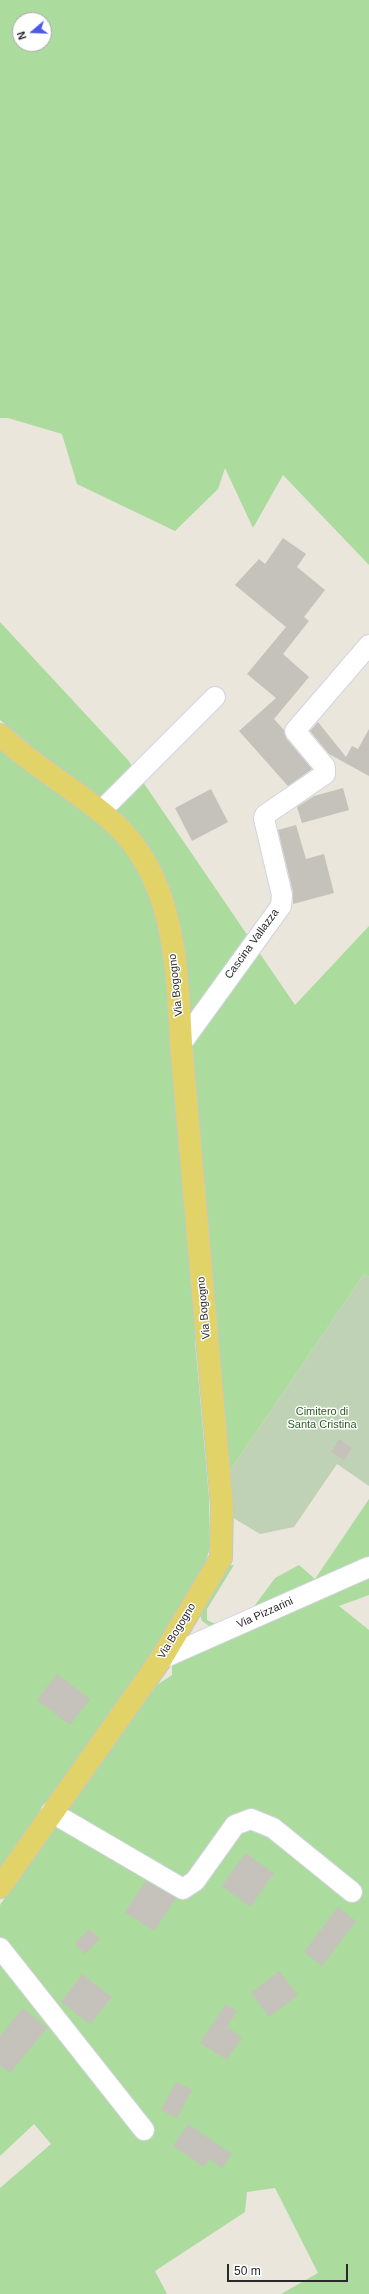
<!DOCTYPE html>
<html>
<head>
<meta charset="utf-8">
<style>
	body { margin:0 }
	#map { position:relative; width:369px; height:2294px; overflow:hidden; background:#eae6dc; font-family:Helvetica,sans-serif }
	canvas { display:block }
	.north { position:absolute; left:12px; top:12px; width:40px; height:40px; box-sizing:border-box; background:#fff; border:1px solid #a9a9a9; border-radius:50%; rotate:251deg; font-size:11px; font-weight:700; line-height:16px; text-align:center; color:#292929 }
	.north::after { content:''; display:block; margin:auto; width:14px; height:18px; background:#4c59e7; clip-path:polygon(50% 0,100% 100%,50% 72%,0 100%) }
	.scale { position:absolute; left:227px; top:2264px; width:121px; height:18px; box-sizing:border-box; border:2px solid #292929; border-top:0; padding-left:5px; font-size:12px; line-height:14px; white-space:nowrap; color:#292929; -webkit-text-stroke:3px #fff; paint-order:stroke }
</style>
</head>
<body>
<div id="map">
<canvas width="369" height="2294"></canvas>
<div class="north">N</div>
<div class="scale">50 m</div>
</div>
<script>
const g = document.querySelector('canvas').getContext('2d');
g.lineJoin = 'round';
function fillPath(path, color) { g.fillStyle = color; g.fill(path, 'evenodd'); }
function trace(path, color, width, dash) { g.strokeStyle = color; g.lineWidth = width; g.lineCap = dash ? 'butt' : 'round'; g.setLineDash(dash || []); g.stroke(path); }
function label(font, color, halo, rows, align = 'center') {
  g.font = font + ' Helvetica,sans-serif'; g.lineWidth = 3; g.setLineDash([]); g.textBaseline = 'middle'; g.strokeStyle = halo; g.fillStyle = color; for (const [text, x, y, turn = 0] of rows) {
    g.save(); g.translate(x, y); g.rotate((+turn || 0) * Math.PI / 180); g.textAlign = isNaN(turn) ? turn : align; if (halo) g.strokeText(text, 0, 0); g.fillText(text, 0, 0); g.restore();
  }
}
const green = new Path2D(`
	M 0,0 L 369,0 L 369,565 L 283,475 L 253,528 L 225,468 L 218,489 L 175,531 L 77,484 L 62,434 L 8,418 L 0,418 ZM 20,20 L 44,20 L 44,44 L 20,44 Z
	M 0,622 L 128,760 L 295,1005 L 369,926 L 369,1277 L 364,1274 L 223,1481 L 173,904 L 80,786 L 0,720 Z
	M 0,748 L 97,820 L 131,854 L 160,915 L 194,1189 L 195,1341 L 209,1497 L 210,1547 L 199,1587 L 0,1874 Z
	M 369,1499 L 369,1562 L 247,1616 L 275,1578 L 299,1565 L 315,1579 Z
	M 234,1565 L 207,1609 L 207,1620 L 220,1626 L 212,1628 L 202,1621 L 200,1615 L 227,1566 Z
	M 369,1571 L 369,1595 L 339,1606 L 369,1630 L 369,2294 L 281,2294 L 318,2273 L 275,2188 L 247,2192 L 245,2212 L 155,2271 L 167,2294 L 0,2294 L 0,2188 L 51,2144 L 34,2124 L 0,2156 L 0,1905 L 55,1824 L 157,1685 L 172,1675 L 172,1665 L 259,1619 Z`);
const cemetery = new Path2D(`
	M 364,1274 L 369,1277 L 369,1486 L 337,1464 L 294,1527 L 260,1534 L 230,1516 L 223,1481 Z`);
const building = new Path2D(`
	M 283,538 L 306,554 L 297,567 L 325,590 L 304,617 L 309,621 L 283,654 L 309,677 L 274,719 L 284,730 L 286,738 L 312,769 L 288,786 L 239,731 L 276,698 L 247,674 L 286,627 L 235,585 L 259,559 L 265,564 Z
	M 318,722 L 346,757 L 352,746 L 358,749 L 369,729 L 369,776 L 329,754 L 310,731 Z
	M 343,788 L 349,810 L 302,823 L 297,807 L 314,796 Z
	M 211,789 L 228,822 L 192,841 L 175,808 Z
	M 296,825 L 306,859 L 324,854 L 334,893 L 293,904 L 293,892 L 278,830 Z
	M 339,1439 L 352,1448 L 344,1460 L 331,1452 Z
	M 57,1674 L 90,1699 L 70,1725 L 37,1700 Z
	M 245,1853 L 274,1873 L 250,1907 L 222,1886 Z
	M 146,1881 L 176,1898 L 154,1931 L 125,1912 Z
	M 338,1907 L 356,1921 L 322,1966 L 304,1952 Z
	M 89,1929 L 100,1939 L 85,1954 L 75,1944 Z
	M 279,1971 L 298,1995 L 269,2017 L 251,1993 Z
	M 82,1974 L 112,1997 L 90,2024 L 61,2002 Z
	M 226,2004 L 237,2011 L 227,2027 L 242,2037 L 227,2060 L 200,2043 Z
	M 23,2008 L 47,2028 L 10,2073 L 0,2065 L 0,2036 Z
	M 176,2082 L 192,2090 L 177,2118 L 161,2110 Z
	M 188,2124 L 232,2154 L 222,2168 L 209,2159 L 204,2167 L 173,2146 Z`);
const minor = new Path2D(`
	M 100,812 L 215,697
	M 181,1044 L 281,906 L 282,895 L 264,819 L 265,815 L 325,774 L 325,767 L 295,731 L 369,645
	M 161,1659 L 369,1567
	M 51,1812 L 183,1889 L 195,1881 L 235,1825 L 251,1819 L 273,1828 L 352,1892
	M 0,1948 L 144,2130`);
const major = new Path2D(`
	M 0,735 C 35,768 78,790 113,822 C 175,878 177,966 181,1044 L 222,1506 L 221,1558 L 161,1659 L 0,1887`);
const streetNames = [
	["Cascina Vallazza",252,944,-54],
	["Via Bogogno",176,985,-96],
	["Via Bogogno",204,1308,-95],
	["Via Pizzarini",265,1613,-24],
	["Via Bogogno",177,1631,-59]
];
const parkNames = [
	["Cimitero di",322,1412],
	["Santa Cristina",322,1425]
];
fillPath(green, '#acdb9e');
fillPath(cemetery, '#c0d2b5');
fillPath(building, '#c5c2bc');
trace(minor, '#d2d3e1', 22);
trace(major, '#c7c7c7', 24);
trace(minor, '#fff', 20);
trace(major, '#e2d369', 22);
label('11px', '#292929', '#fff', streetNames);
label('11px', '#275f21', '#fff', parkNames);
</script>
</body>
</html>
